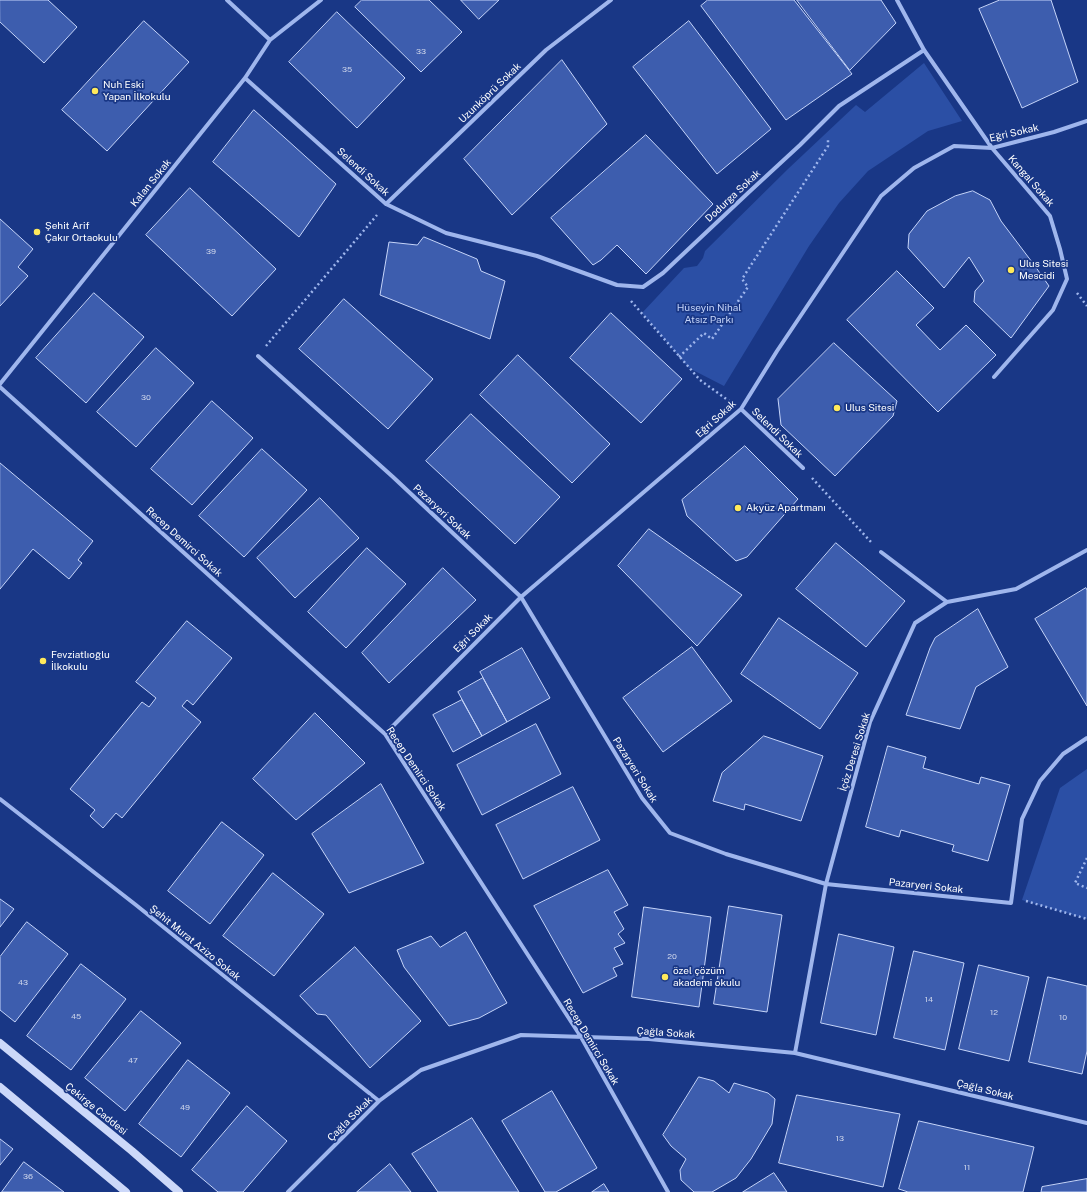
<!DOCTYPE html>
<html>
<head>
<meta charset="utf-8">
<style>
	body { margin:0 }
	canvas { display:block; background:#193786 }
</style>
</head>
<body>
<canvas width="1087" height="1192"></canvas>
<script>
const g = document.querySelector('canvas').getContext('2d');
g.lineJoin = 'round';
function fillPath(path, color) { g.fillStyle = color; g.fill(path, 'evenodd'); }
function trace(path, color, width, dash) { g.strokeStyle = color; g.lineWidth = width; g.lineCap = dash ? 'butt' : 'round'; g.setLineDash(dash || []); g.stroke(path); }
function label(font, color, halo, rows, align = 'center') {
  g.font = font + ' "Public Sans",sans-serif'; g.lineWidth = 3.5; g.setLineDash([]); g.textBaseline = 'middle'; g.strokeStyle = halo; g.fillStyle = color; for (const [text, x, y, turn = 0] of rows) {
    g.save(); g.translate(x, y); g.rotate((+turn || 0) * Math.PI / 180); g.textAlign = isNaN(turn) ? turn : align; if (halo) g.strokeText(text, 0, 0); g.fillText(text, 0, 0); g.restore();
  }
}
const green = new Path2D(`
	M 924,63 L 962,121 L 928,131 L 868,171 L 839,203 L 809,246 L 724,386 L 689,368 L 642,313 L 684,268 L 697,266 L 703,258 L 705,251 L 788,169 L 856,105 L 865,112 Z
	M 1087,769 L 1087,919 L 1022,900 L 1060,788 Z`);
const building = new Path2D(`
	M 0,0 L 48,0 L 77,27 L 44,63 L 0,22 Z
	M 362,0 L 429,0 L 462,32 L 421,72 L 355,7 Z
	M 461,0 L 499,0 L 479,19 Z
	M 708,0 L 794,0 L 852,74 L 786,120 L 701,6 Z
	M 797,0 L 881,0 L 896,23 L 850,70 Z
	M 1000,0 L 1051,0 L 1078,82 L 1022,108 L 979,9 Z
	M 337,12 L 405,78 L 357,128 L 289,62 Z
	M 144,21 L 189,62 L 107,151 L 62,110 Z
	M 689,21 L 771,129 L 717,174 L 633,67 Z
	M 562,60 L 607,124 L 512,215 L 464,159 Z
	M 254,110 L 336,184 L 299,237 L 213,162 Z
	M 646,135 L 713,204 L 646,274 L 617,245 L 601,260 L 593,265 L 551,218 Z
	M 190,188 L 276,269 L 232,316 L 146,235 Z
	M 973,191 L 990,200 L 1001,221 L 1035,266 L 1049,286 L 1011,338 L 974,302 L 975,291 L 984,281 L 969,257 L 944,288 L 908,248 L 909,234 L 927,211 L 955,196 Z
	M 0,219 L 33,249 L 18,267 L 28,276 L 0,306 Z
	M 424,237 L 477,259 L 481,271 L 505,281 L 490,339 L 380,295 L 389,242 L 417,245 Z
	M 897,271 L 934,308 L 916,325 L 940,350 L 966,325 L 996,355 L 938,412 L 847,320 Z
	M 94,293 L 144,337 L 86,403 L 36,358 Z
	M 344,299 L 433,379 L 388,429 L 299,349 Z
	M 611,313 L 682,379 L 641,423 L 570,358 Z
	M 834,343 L 897,401 L 893,416 L 835,476 L 781,425 L 778,399 Z
	M 156,348 L 194,383 L 136,447 L 97,412 Z
	M 518,355 L 610,444 L 572,483 L 480,395 Z
	M 212,401 L 253,438 L 192,505 L 151,469 Z
	M 471,414 L 560,497 L 515,544 L 426,461 Z
	M 745,446 L 798,499 L 747,557 L 736,561 L 687,516 L 682,500 Z
	M 262,449 L 307,490 L 244,557 L 199,516 Z
	M 0,463 L 93,541 L 78,560 L 82,563 L 69,579 L 33,549 L 0,589 Z
	M 320,498 L 359,538 L 295,598 L 257,558 Z
	M 649,529 L 742,595 L 697,646 L 618,566 Z
	M 836,543 L 905,601 L 866,647 L 796,589 Z
	M 367,548 L 406,584 L 346,648 L 308,612 Z
	M 443,568 L 476,600 L 389,683 L 362,653 Z
	M 1086,588 L 1087,590 L 1087,706 L 1035,619 Z
	M 978,609 L 1008,667 L 976,687 L 960,729 L 906,715 L 930,648 L 935,638 Z
	M 779,618 L 858,673 L 820,729 L 741,674 Z
	M 187,621 L 232,658 L 193,705 L 187,700 L 182,706 L 201,722 L 122,818 L 116,813 L 103,828 L 90,816 L 95,810 L 70,789 L 142,702 L 149,707 L 156,698 L 136,682 Z
	M 692,647 L 732,701 L 663,752 L 623,698 Z
	M 522,648 L 550,698 L 507,722 L 480,672 Z
	M 483,678 L 507,722 L 482,736 L 458,692 Z
	M 462,700 L 482,736 L 453,752 L 433,715 Z
	M 315,713 L 365,763 L 296,820 L 253,779 Z
	M 536,724 L 561,774 L 482,815 L 457,765 Z
	M 764,736 L 823,756 L 801,821 L 745,804 L 744,810 L 713,801 L 722,773 Z
	M 888,746 L 926,757 L 923,768 L 979,784 L 981,777 L 1010,785 L 988,861 L 952,851 L 954,845 L 901,830 L 899,837 L 866,827 Z
	M 381,784 L 424,863 L 349,893 L 312,834 Z
	M 573,787 L 600,840 L 523,879 L 496,825 Z
	M 222,822 L 264,855 L 210,924 L 168,891 Z
	M 608,870 L 628,905 L 614,912 L 624,929 L 618,934 L 625,943 L 614,948 L 623,964 L 613,968 L 617,976 L 583,993 L 534,906 Z
	M 273,873 L 324,914 L 274,976 L 223,936 Z
	M 0,899 L 14,909 L 0,927 Z
	M 729,906 L 782,915 L 767,1012 L 714,1004 Z
	M 644,907 L 711,917 L 699,1007 L 632,997 Z
	M 27,922 L 68,954 L 15,1022 L 0,1010 L 0,957 Z
	M 466,932 L 507,1003 L 479,1018 L 449,1026 L 404,967 L 397,950 L 431,936 L 440,947 Z
	M 839,934 L 894,947 L 876,1035 L 821,1023 Z
	M 355,947 L 421,1021 L 370,1068 L 326,1015 L 317,1014 L 300,996 Z
	M 914,951 L 964,963 L 945,1050 L 894,1038 Z
	M 81,964 L 126,999 L 71,1070 L 27,1036 Z
	M 979,965 L 1029,977 L 1009,1061 L 959,1049 Z
	M 1048,977 L 1087,986 L 1087,1051 L 1082,1074 L 1029,1062 Z
	M 141,1011 L 181,1043 L 125,1111 L 85,1078 Z
	M 188,1060 L 230,1093 L 181,1157 L 139,1124 Z
	M 699,1077 L 714,1081 L 729,1093 L 734,1083 L 768,1093 L 775,1099 L 772,1124 L 751,1159 L 736,1178 L 712,1192 L 694,1192 L 681,1180 L 680,1170 L 686,1159 L 671,1146 L 663,1135 Z
	M 552,1091 L 597,1168 L 556,1192 L 545,1192 L 502,1121 Z
	M 797,1095 L 900,1114 L 883,1187 L 779,1163 Z
	M 247,1106 L 287,1141 L 243,1192 L 218,1192 L 192,1170 Z
	M 472,1118 L 519,1192 L 438,1192 L 412,1154 Z
	M 919,1121 L 1034,1147 L 1023,1192 L 908,1192 L 899,1189 Z
	M 0,1139 L 13,1149 L 0,1165 Z
	M 24,1162 L 64,1192 L 2,1192 Z
	M 390,1164 L 411,1192 L 357,1192 Z
	M 774,1173 L 787,1192 L 743,1192 Z
	M 1087,1179 L 1087,1192 L 1041,1192 L 1042,1187 Z
	M 604,1184 L 609,1192 L 592,1192 Z`);
const path = new Path2D(`
	M 1077,293 L 1087,306
	M 631,301 L 700,380 L 729,401
	M 266,346 L 377,215
	M 679,357 L 704,333 L 712,339 L 748,287 L 742,279 L 828,146 L 828,138
	M 812,478 L 871,542
	M 1087,858 L 1075,883 L 1087,888
	M 1026,901 L 1087,919`);
const street = new Path2D(`
	M 227,0 L 270,40
	M 897,0 L 924,50 L 992,148 L 1050,216 L 1060,249 L 1067,279 L 1053,310 L 994,377
	M 245,78 L 386,204 L 446,233 L 537,256 L 617,285 L 643,287 L 663,273 L 748,193 L 800,145 L 839,106 L 924,50
	M 386,204 L 546,50 L 611,0
	M 258,356 L 393,477 L 521,597 L 642,798 L 670,833 L 726,854 L 826,884 L 1011,903 L 1022,819 L 1040,781 L 1063,754 L 1087,738
	M 0,384 L 245,78 L 270,40 L 321,0
	M 0,387 L 385,734 L 581,1037 L 668,1192
	M 741,409 L 803,468
	M 881,552 L 947,602
	M 385,734 L 521,597 L 741,409 L 777,351 L 881,196 L 914,168 L 954,146 L 992,148 L 1054,132 L 1087,121
	M 0,799 L 136,905 L 379,1101
	M 795,1053 L 826,884 L 870,722 L 915,623 L 947,602 L 1016,589 L 1087,550
	M 288,1192 L 379,1101 L 421,1070 L 521,1035 L 649,1039 L 795,1053 L 1087,1123`);
const secondary = new Path2D(`
	M 0,1043 L 132,1151 L 179,1192
	M 0,1087 L 126,1192`);
const markers = [
	[95,91,4,"#ffe95b"],
	[37,232,4,"#ffe95b"],
	[1011,270,4,"#ffe95b"],
	[837,408,4,"#ffe95b"],
	[738,508,4,"#ffe95b"],
	[43,661,4,"#ffe95b"],
	[665,977,4,"#ffe95b"]
];
const numberNames = [
	["33",421,52],
	["35",347,70],
	["39",211,252],
	["30",146,398],
	["20",672,957],
	["43",23,983],
	["14",929,1000],
	["12",994,1013],
	["45",76,1017],
	["10",1063,1018],
	["47",133,1061],
	["49",185,1108],
	["13",840,1139],
	["11",967,1168],
	["36",28,1177]
];
const poiNames = [
	["Nuh Eski",103,85],
	["Yapan İlkokulu",103,97],
	["Şehit Arif",45,226],
	["Çakır Ortaokulu",45,238],
	["Ulus Sitesi",1019,264],
	["Mescidi",1019,276],
	["Ulus Sitesi",845,408],
	["Akyüz Apartmanı",746,508],
	["Fevziatlıoğlu",51,655],
	["İlkokulu",51,667],
	["özel çözüm",673,971],
	["akademi okulu",673,983]
];
const streetNames = [
	["Uzunköprü Sokak",490,93,-44],
	["Eğri Sokak",1014,133,-13],
	["Selendi Sokak",363,172,42],
	["Kangal Sokak",1031,181,49],
	["Kalan Sokak",151,183,-51],
	["Dodurga Sokak",733,196,-43],
	["Eğri Sokak",716,419,-42],
	["Selendi Sokak",777,433,44],
	["Pazaryeri Sokak",442,512,43],
	["Recep Demirci Sokak",184,542,42],
	["Eğri Sokak",473,633,-45],
	["İçöz Deresi Sokak",855,752,-73],
	["Recep Demirci Sokak",416,769,56],
	["Pazaryeri Sokak",635,770,58],
	["Pazaryeri Sokak",926,886,6],
	["Şehit Murat Azizo Sokak",195,943,39],
	["Çağla Sokak",666,1033,4],
	["Recep Demirci Sokak",591,1042,59],
	["Çağla Sokak",985,1090,14],
	["Çekirge Caddesi",96,1109,39],
	["Çağla Sokak",350,1119,-45]
];
const parkNames = [
	["Hüseyin Nihal",709,308],
	["Atsız Parkı",709,320]
];
fillPath(green, '#2b4fa5');
fillPath(building, '#3d5dae');
trace(building, '#c5d4f9', 1);
trace(path, '#9fb6ed', 2.5, [2, 3]);
trace(street, '#9fb6ed', 4);
trace(secondary, '#ccd8f9', 8);
for (const [x, y, r, color] of markers) { const dot = new Path2D(); dot.arc(x, y, r, 0, 2 * Math.PI); g.fillStyle = color; g.fill(dot); trace(dot, '#193786', 1.5); }
label('8px', '#ced6eb', null, numberNames);
label('10px', '#fff', '#193786', poiNames, 'left');
label('10px', '#fff', '#193786', streetNames);
label('10px', '#c5d4f9', '#193786', parkNames);
</script>
</body>
</html>
